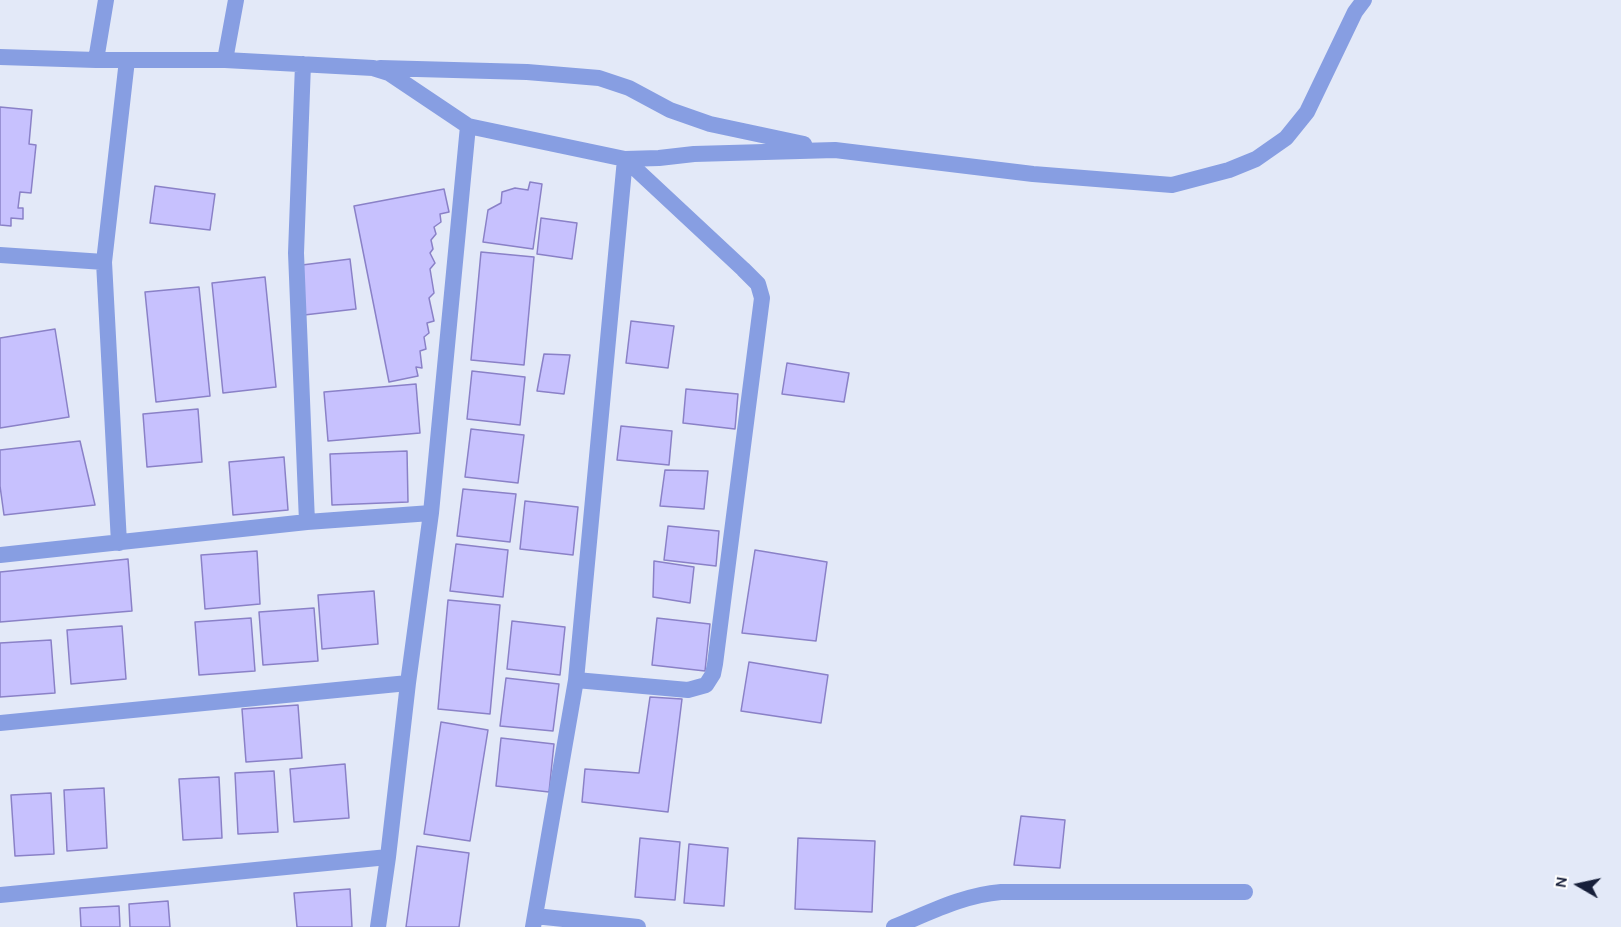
<!DOCTYPE html>
<html>
<head>
<meta charset="utf-8">
<style>
	body { margin:0 }
	#map { position:relative; width:1621px; height:927px; overflow:hidden; background:#e3e9f8; font-family:Karla,sans-serif }
	canvas { display:block }
	.north { position:absolute; left:1549px; top:855px; width:60px; height:60px; -webkit-text-stroke:4px #fff; paint-order:stroke; rotate:279deg; font-size:16px; font-weight:700; line-height:24px; text-align:center; color:#171f3a }
	.north::after { content:''; display:block; margin:auto; width:21px; height:27px; background:#171f3a; clip-path:polygon(50% 0,100% 100%,50% 72%,0 100%) }
</style>
</head>
<body>
<div id="map">
<canvas width="1621" height="927"></canvas>
<div class="north">N</div>
</div>
<script>
const g = document.querySelector('canvas').getContext('2d');
g.lineJoin = 'round';
function fillPath(path, color) { g.fillStyle = color; g.fill(path, 'evenodd'); }
function trace(path, color, width, dash) { g.strokeStyle = color; g.lineWidth = width; g.lineCap = dash ? 'butt' : 'round'; g.setLineDash(dash || []); g.stroke(path); }
const building = new Path2D(`
	M 0,107 L 32,110 L 29,144 L 36,145 L 31,193 L 20,192 L 18,208 L 23,208 L 23,219 L 11,218 L 11,226 L 0,225 Z
	M 530,182 L 542,184 L 533,249 L 483,242 L 488,210 L 501,203 L 502,192 L 515,188 L 528,190 Z
	M 155,186 L 215,194 L 210,230 L 150,223 Z
	M 444,189 L 449,212 L 440,214 L 441,222 L 434,227 L 436,234 L 431,240 L 433,249 L 430,253 L 435,263 L 430,269 L 434,293 L 429,298 L 434,321 L 427,323 L 429,333 L 424,337 L 426,349 L 420,351 L 422,368 L 416,367 L 418,376 L 389,382 L 354,206 Z
	M 541,218 L 577,223 L 572,259 L 537,254 Z
	M 481,252 L 534,257 L 524,365 L 471,360 Z
	M 350,259 L 356,309 L 304,315 L 302,265 Z
	M 265,277 L 276,387 L 223,393 L 212,283 Z
	M 199,287 L 210,396 L 156,402 L 145,292 Z
	M 631,321 L 674,326 L 668,368 L 626,363 Z
	M 55,329 L 69,417 L 0,428 L 0,338 Z
	M 544,354 L 570,355 L 564,394 L 537,391 Z
	M 787,363 L 849,373 L 844,402 L 782,394 Z
	M 472,371 L 525,377 L 520,425 L 467,419 Z
	M 416,384 L 420,433 L 328,441 L 324,392 Z
	M 686,389 L 738,394 L 735,429 L 683,423 Z
	M 198,409 L 202,462 L 147,467 L 143,414 Z
	M 621,426 L 672,431 L 669,465 L 617,460 Z
	M 471,429 L 524,435 L 518,483 L 465,477 Z
	M 80,441 L 95,505 L 4,515 L 0,486 L 0,450 Z
	M 407,451 L 408,502 L 332,505 L 330,454 Z
	M 284,457 L 288,510 L 233,515 L 229,462 Z
	M 665,470 L 708,471 L 704,509 L 660,506 Z
	M 463,489 L 516,494 L 510,542 L 457,536 Z
	M 525,501 L 578,507 L 573,555 L 520,549 Z
	M 668,526 L 719,531 L 716,566 L 664,560 Z
	M 456,544 L 508,550 L 503,597 L 450,591 Z
	M 755,550 L 827,562 L 816,641 L 742,633 Z
	M 257,551 L 260,604 L 205,609 L 201,555 Z
	M 128,559 L 132,611 L 0,622 L 0,572 Z
	M 654,561 L 694,567 L 690,603 L 653,597 Z
	M 374,591 L 378,644 L 322,649 L 318,595 Z
	M 448,600 L 500,605 L 490,714 L 438,709 Z
	M 314,608 L 318,661 L 263,665 L 259,612 Z
	M 251,618 L 255,671 L 199,675 L 195,622 Z
	M 657,618 L 710,624 L 705,671 L 652,665 Z
	M 512,621 L 565,627 L 560,675 L 507,669 Z
	M 122,626 L 126,679 L 71,684 L 67,630 Z
	M 51,640 L 55,693 L 0,697 L 0,643 Z
	M 749,662 L 828,675 L 821,723 L 741,711 Z
	M 506,678 L 559,684 L 553,731 L 500,726 Z
	M 650,697 L 682,699 L 668,812 L 582,802 L 585,769 L 639,773 Z
	M 298,705 L 302,758 L 246,762 L 242,709 Z
	M 441,722 L 488,730 L 470,841 L 424,834 Z
	M 501,738 L 554,744 L 549,792 L 496,786 Z
	M 345,764 L 349,818 L 294,822 L 290,769 Z
	M 274,771 L 278,832 L 238,834 L 235,773 Z
	M 219,777 L 222,838 L 183,840 L 179,779 Z
	M 104,788 L 107,848 L 67,851 L 64,790 Z
	M 51,793 L 54,854 L 15,856 L 11,795 Z
	M 1021,816 L 1065,820 L 1060,868 L 1014,865 Z
	M 640,838 L 680,842 L 675,900 L 635,897 Z
	M 798,838 L 875,841 L 872,912 L 795,909 Z
	M 689,844 L 728,848 L 724,906 L 684,903 Z
	M 417,846 L 469,853 L 459,927 L 406,927 Z
	M 350,889 L 352,927 L 297,927 L 294,893 Z
	M 168,901 L 170,927 L 130,927 L 129,904 Z
	M 119,906 L 120,927 L 81,927 L 80,908 Z`);
const minor = new Path2D(`
	M 0,57 L 96,60 L 225,60 L 373,68 L 389,73 L 468,126 L 431,513 L 408,683 L 388,857 L 378,927
	M 96,60 L 106,0
	M 225,60 L 236,0
	M 303,64 L 296,253 L 307,522
	M 380,68 L 527,72 L 599,78 L 629,88 L 670,110 L 710,124 L 804,144
	M 468,126 L 625,159 L 659,158 L 694,154 L 835,150 L 1033,174 L 1172,185 L 1229,170 L 1256,159 L 1286,138 L 1307,112 L 1355,12 L 1364,0
	M 0,255 L 104,262
	M 119,543 L 104,262 L 127,60
	M 0,555 L 307,522 L 431,513
	M 576,680 L 688,690 L 706,685 L 713,674 L 715,664 L 762,298 L 758,284 L 743,269 L 625,159
	M 0,723 L 408,683
	M 0,895 L 388,857
	M 535,916 L 638,927
	M 533,927 L 576,680 L 625,159
	M 894,927 C 929,913 963,895 1001,892 L 1245,892`);
fillPath(building, '#c7c1fe');
trace(building, '#8a81c7', 1.5);
trace(minor, '#879ee2', 16);
</script>
</body>
</html>
